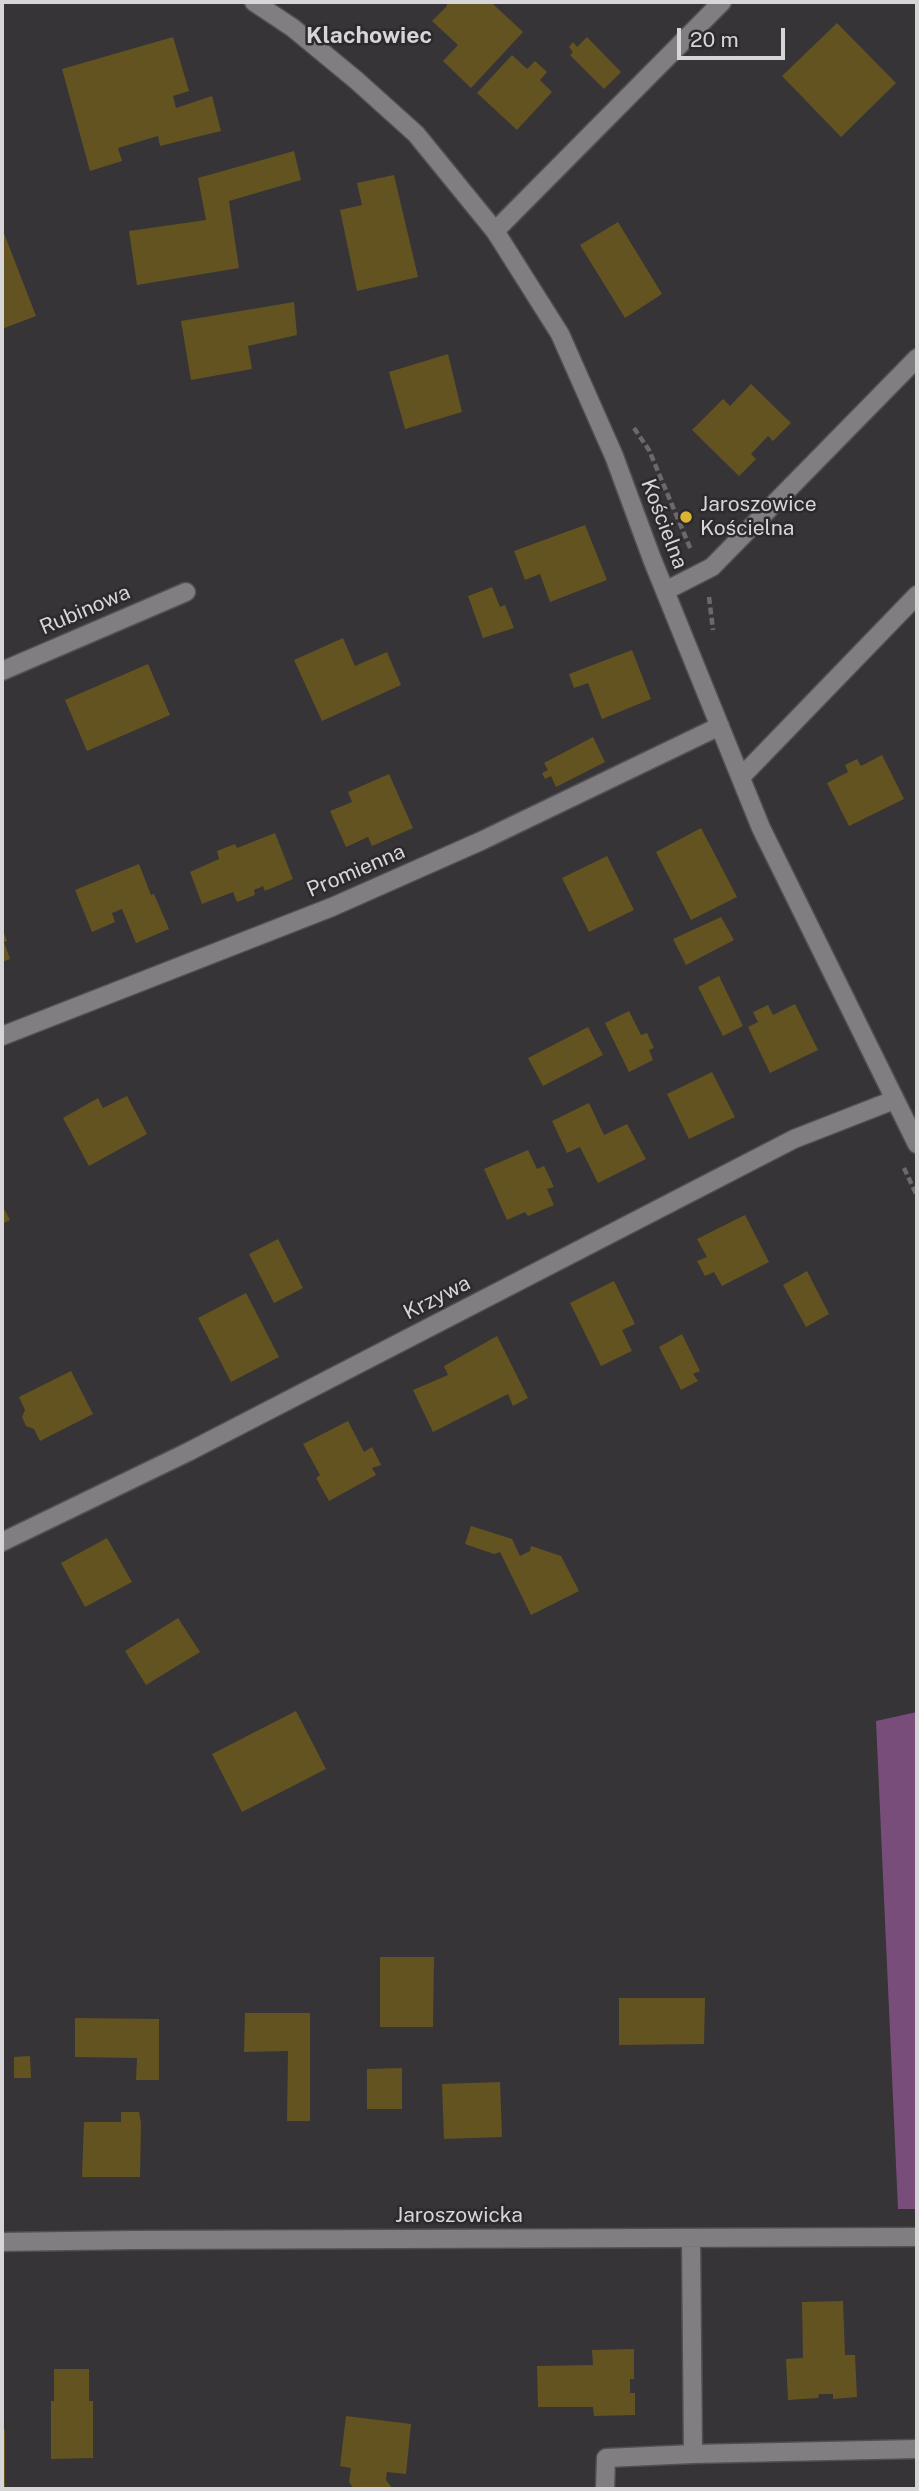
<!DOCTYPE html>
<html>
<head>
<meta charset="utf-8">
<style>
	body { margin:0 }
	#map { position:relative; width:919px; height:2491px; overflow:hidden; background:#363436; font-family:"Public Sans",sans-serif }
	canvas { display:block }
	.frame { position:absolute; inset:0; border:4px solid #d7d5d7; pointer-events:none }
	.scale { position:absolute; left:677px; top:28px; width:108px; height:32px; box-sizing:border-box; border:4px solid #d7d5d7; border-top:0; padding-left:9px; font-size:21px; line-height:24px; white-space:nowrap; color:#d7d5d7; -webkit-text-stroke:5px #2c2a2c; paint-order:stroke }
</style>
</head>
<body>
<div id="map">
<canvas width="919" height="2491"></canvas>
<div class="frame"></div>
<div class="scale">20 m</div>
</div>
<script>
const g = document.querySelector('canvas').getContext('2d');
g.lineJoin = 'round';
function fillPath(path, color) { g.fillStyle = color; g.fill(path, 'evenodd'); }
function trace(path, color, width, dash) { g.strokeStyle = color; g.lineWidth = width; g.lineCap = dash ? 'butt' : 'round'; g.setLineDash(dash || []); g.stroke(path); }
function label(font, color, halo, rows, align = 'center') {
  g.font = font + ' "Public Sans",sans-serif'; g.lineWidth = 5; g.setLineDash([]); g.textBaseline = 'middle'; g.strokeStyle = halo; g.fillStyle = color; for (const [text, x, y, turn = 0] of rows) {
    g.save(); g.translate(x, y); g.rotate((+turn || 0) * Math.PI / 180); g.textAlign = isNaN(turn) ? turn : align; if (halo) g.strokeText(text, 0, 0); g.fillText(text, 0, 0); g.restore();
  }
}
const green = new Path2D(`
	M 917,1712 L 917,2209 L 898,2209 L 876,1721 Z`);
const building = new Path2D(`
	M 446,2 L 495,2 L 493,4 L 523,32 L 471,88 L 443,61 L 458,45 L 432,21 L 447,6 Z
	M 837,23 L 896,83 L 841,137 L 782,76 Z
	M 173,37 L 189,91 L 173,96 L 176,108 L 212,96 L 221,131 L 160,146 L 158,136 L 118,148 L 122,161 L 90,171 L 62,69 Z
	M 587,37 L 621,72 L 604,89 L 570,55 L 573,52 L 569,47 L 573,42 L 577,47 Z
	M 512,55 L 527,69 L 535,61 L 547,72 L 540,80 L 552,92 L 517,130 L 477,93 Z
	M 294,151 L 301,180 L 229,201 L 239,268 L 137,285 L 129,231 L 206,220 L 198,178 Z
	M 394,175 L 418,277 L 357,291 L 340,210 L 362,205 L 357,183 Z
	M 618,222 L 662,294 L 625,318 L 580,245 Z
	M 2,228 L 36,316 L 2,329 Z
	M 294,302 L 297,335 L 248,346 L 252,369 L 191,380 L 181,321 Z
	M 448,354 L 462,412 L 405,429 L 389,372 Z
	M 751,384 L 791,423 L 773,441 L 768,436 L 751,454 L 756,459 L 739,476 L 692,430 L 723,399 L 730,406 Z
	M 585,525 L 607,580 L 550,602 L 540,574 L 525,580 L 514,551 Z
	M 492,587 L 500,607 L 505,605 L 514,628 L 483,638 L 468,596 Z
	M 343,638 L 355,666 L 387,652 L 401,685 L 322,721 L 294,660 Z
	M 632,650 L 651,699 L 602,719 L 588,683 L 574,688 L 569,674 Z
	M 148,664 L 170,715 L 87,751 L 65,700 Z
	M 593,737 L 605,762 L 556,787 L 551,776 L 545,779 L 542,773 L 548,770 L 544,763 Z
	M 882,755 L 904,799 L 849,826 L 827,783 L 848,772 L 845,765 L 857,759 L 861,766 Z
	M 389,774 L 413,828 L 372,846 L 368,837 L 346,847 L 330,811 L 352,802 L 348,792 Z
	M 701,828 L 737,897 L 691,920 L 656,852 Z
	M 275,833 L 293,879 L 265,891 L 263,886 L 254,890 L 255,895 L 237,902 L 233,892 L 202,904 L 190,872 L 219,859 L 217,851 L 235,844 L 237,848 Z
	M 607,856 L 634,910 L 589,932 L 562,878 Z
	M 139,864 L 151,895 L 154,894 L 169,929 L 136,943 L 122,909 L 112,913 L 115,922 L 92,932 L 75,890 Z
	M 721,917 L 734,940 L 686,965 L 673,939 Z
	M 2,928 L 7,941 L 4,942 L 10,959 L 2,962 Z
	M 719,976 L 743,1026 L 723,1036 L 698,987 Z
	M 795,1004 L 818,1050 L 770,1073 L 748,1027 L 758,1022 L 753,1012 L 768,1005 L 773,1015 Z
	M 629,1011 L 641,1035 L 647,1033 L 654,1048 L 649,1050 L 653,1060 L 629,1072 L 605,1023 Z
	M 588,1027 L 603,1055 L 543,1086 L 528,1058 Z
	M 712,1072 L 735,1117 L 689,1139 L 667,1094 Z
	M 127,1096 L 147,1134 L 89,1166 L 63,1118 L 98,1098 L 103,1108 Z
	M 589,1103 L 604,1135 L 627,1124 L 646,1159 L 598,1183 L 580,1147 L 567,1153 L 552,1121 Z
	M 528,1150 L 537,1169 L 544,1166 L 554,1187 L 547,1189 L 554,1205 L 528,1216 L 525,1212 L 507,1220 L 484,1169 Z
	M 2,1205 L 10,1220 L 2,1224 Z
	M 745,1215 L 769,1262 L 722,1286 L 714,1272 L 705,1276 L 697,1261 L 707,1257 L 697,1239 Z
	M 278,1239 L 303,1288 L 274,1303 L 249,1254 Z
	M 807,1271 L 829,1314 L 806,1327 L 783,1285 Z
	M 614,1281 L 635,1324 L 622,1330 L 632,1351 L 601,1366 L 570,1303 Z
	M 246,1293 L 279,1357 L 231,1382 L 198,1318 Z
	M 682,1334 L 700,1371 L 693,1374 L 698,1381 L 681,1390 L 659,1347 Z
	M 497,1336 L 528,1398 L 513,1406 L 508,1394 L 433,1432 L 413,1390 L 448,1375 L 444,1366 Z
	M 71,1371 L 93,1414 L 40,1441 L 34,1429 L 26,1426 L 22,1417 L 25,1410 L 19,1397 Z
	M 348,1421 L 364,1452 L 372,1447 L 381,1465 L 372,1468 L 376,1475 L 329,1501 L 316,1478 L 320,1475 L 303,1444 Z
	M 471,1526 L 512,1539 L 520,1556 L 530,1551 L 531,1546 L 561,1556 L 579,1591 L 531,1615 L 500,1552 L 494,1554 L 465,1544 Z
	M 107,1538 L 132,1582 L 85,1607 L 61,1563 Z
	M 178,1618 L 200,1652 L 146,1685 L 125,1651 Z
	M 296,1711 L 326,1769 L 242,1812 L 212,1754 Z
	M 380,1957 L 434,1957 L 433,2027 L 380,2027 Z
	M 619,1998 L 705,1998 L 704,2044 L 619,2045 Z
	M 245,2013 L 310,2013 L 310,2121 L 287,2121 L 288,2051 L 244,2052 Z
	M 75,2018 L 159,2019 L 159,2080 L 136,2080 L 137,2058 L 75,2057 Z
	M 30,2056 L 31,2078 L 14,2078 L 14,2057 Z
	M 402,2068 L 402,2109 L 367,2109 L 367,2069 Z
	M 500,2082 L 502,2137 L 444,2139 L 442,2084 Z
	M 121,2112 L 139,2112 L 141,2123 L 140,2177 L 82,2177 L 84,2122 L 121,2122 Z
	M 843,2301 L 845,2355 L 855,2355 L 857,2397 L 833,2399 L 833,2394 L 819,2394 L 818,2398 L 788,2400 L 786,2359 L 803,2358 L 802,2302 Z
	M 634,2349 L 634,2379 L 630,2379 L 630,2393 L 635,2393 L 635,2415 L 594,2416 L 593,2407 L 538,2407 L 537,2366 L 593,2365 L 592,2350 Z
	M 54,2369 L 89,2369 L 89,2401 L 93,2401 L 93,2458 L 51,2459 L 51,2401 L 54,2401 Z
	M 346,2416 L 411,2424 L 406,2474 L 387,2472 L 386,2480 L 393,2489 L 354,2489 L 349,2482 L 351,2468 L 340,2466 Z
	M 2,2430 L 5,2430 L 5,2489 L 2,2489 Z`);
const path = new Path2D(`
	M 634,428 L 649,450 L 691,550
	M 709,597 L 713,630
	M 904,1168 L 917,1196`);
const minor = new Path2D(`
	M 254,2 L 293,28 L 356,80 L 416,134 L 495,231 L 560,334 L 614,456 L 652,559 L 761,828 L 917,1144
	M 495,231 L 722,2
	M 665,591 L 712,567 L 917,358
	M 2,671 L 186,592
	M 741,777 L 917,595
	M 2,1036 L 332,907 L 481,841 L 720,726
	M 2,1542 L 188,1452 L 794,1139 L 894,1100
	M 691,2238 L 693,2454 L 917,2449
	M 2,2242 L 134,2240 L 917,2237
	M 605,2489 L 606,2458 L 693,2454`);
const markers = [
	[686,517,7,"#dab333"]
];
const poiNames = [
	["Jaroszowice",700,505],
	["Kościelna",700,529]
];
const streetNames = [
	["Kościelna",664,524,69],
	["Rubinowa",85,610,-23],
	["Promienna",356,871,-23],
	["Krzywa",437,1298,-27],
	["Jaroszowicka",459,2216]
];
const neighbourhoodNames = [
	["Klachowiec",369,36]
];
fillPath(green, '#784d7a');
fillPath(building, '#635321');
trace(minor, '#524f52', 21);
trace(path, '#6b696b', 4.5, [7, 3.5]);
trace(minor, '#817e81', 18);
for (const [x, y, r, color] of markers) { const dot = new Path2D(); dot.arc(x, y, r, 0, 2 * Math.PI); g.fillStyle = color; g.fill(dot); trace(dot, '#2c2a2c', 2.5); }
label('21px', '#d7d5d7', '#2c2a2c', poiNames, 'left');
label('21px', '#d7d5d7', '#2c2a2c', streetNames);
label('bold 23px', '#d7d5d7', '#2c2a2c', neighbourhoodNames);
</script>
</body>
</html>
